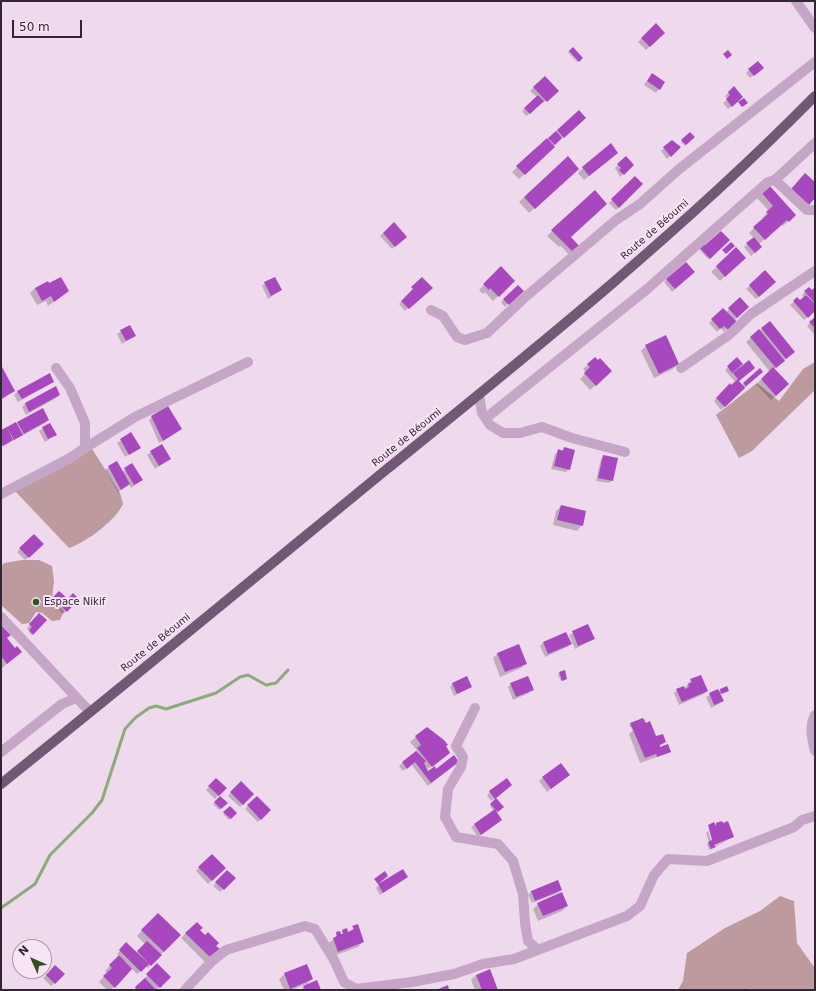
<!DOCTYPE html>
<html>
<head>
<meta charset="utf-8">
<style>
	body { margin:0 }
	#map { position:relative; width:816px; height:991px; overflow:hidden; background:#efd9ed; font-family:"DejaVu Sans",sans-serif }
	canvas { display:block }
	.frame { position:absolute; inset:0; border:2px solid #312633; pointer-events:none }
	.north { position:absolute; left:12px; top:939px; width:40px; height:40px; box-sizing:border-box; background:#f7e5f5; border:1px solid #a899a7; border-radius:50%; rotate:315deg; font-size:11px; font-weight:700; line-height:16px; text-align:center; color:#312633 }
	.north::after { content:''; display:block; margin:auto; width:14px; height:18px; background:#31511f; clip-path:polygon(50% 0,100% 100%,50% 72%,0 100%) }
	.scale { position:absolute; left:12px; top:20px; width:70px; height:18px; box-sizing:border-box; border:2px solid #312633; border-top:0; padding-left:5px; font-size:12px; line-height:14px; white-space:nowrap; color:#312633; -webkit-text-stroke:3px #f7e5f5; paint-order:stroke }
</style>
</head>
<body>
<div id="map">
<canvas width="816" height="991"></canvas>
<div class="frame"></div>
<div class="north">N</div>
<div class="scale">50 m</div>
</div>
<script>
const g = document.querySelector('canvas').getContext('2d');
g.lineJoin = 'round';
function fillPath(path, color) { g.fillStyle = color; g.fill(path, 'evenodd'); }
function trace(path, color, width, dash) { g.strokeStyle = color; g.lineWidth = width; g.lineCap = dash ? 'butt' : 'round'; g.setLineDash(dash || []); g.stroke(path); }
function label(font, color, halo, rows, align = 'center') {
  g.font = font + ' "DejaVu Sans",sans-serif'; g.lineWidth = 4; g.setLineDash([]); g.textBaseline = 'middle'; g.strokeStyle = halo; g.fillStyle = color; for (const [text, x, y, turn = 0] of rows) {
    g.save(); g.translate(x, y); g.rotate((+turn || 0) * Math.PI / 180); g.textAlign = isNaN(turn) ? turn : align; if (halo) g.strokeText(text, 0, 0); g.fillText(text, 0, 0); g.restore();
  }
}
const green = new Path2D(`
	M 815,362 L 815,390 L 752,451 L 739,458 L 716,415 L 757,383 L 779,401 L 803,369 Z
	M 87,441 L 120,493 L 123,504 C 116,520 87,542 69,548 L 15,491 Z
	M 22,560 L 39,560 L 52,566 L 54,581 L 52,598 L 64,611 L 60,620 L 52,621 L 42,613 L 36,612 L 29,623 L 22,624 L 1,605 L 1,567 L 4,563 Z
	M 780,896 L 794,901 L 797,943 L 814,967 L 814,990 L 752,990 L 750,988 L 748,990 L 678,990 L 683,981 L 687,953 L 725,928 L 760,911 Z`);
const shadow = new Path2D(`
	M 656,25 L 664,33 L 646,50 L 638,42 Z
	M 572,48 L 581,58 L 577,62 L 568,52 Z
	M 749,70 L 760,71 L 750,78 L 746,73 Z
	M 545,77 L 558,91 L 526,116 L 522,111 L 537,97 L 530,91 Z
	M 649,78 L 664,82 L 656,93 L 644,85 Z
	M 734,87 L 739,100 L 728,109 L 723,103 L 728,99 L 725,96 Z
	M 579,111 L 585,118 L 553,146 L 549,152 L 519,179 L 512,172 Z
	M 690,133 L 694,137 L 685,146 L 681,142 Z
	M 672,141 L 679,147 L 667,159 L 661,151 Z
	M 625,157 L 633,165 L 620,177 L 615,168 Z
	M 568,158 L 573,174 L 529,213 L 519,202 Z
	M 612,158 L 584,180 L 578,173 L 583,168 Z
	M 635,177 L 641,184 L 616,210 L 609,203 Z
	M 769,186 L 795,215 L 783,226 L 781,224 L 759,244 L 761,247 L 751,256 L 744,247 L 754,238 L 749,233 L 763,219 L 762,218 L 769,211 L 757,198 Z
	M 394,224 L 405,237 L 392,249 L 380,236 Z
	M 552,231 L 570,237 L 579,247 L 570,256 L 561,246 L 559,247 L 547,236 Z
	M 728,240 L 708,259 L 699,249 L 703,245 L 705,247 Z
	M 736,248 L 740,262 L 720,281 L 711,272 Z
	M 501,268 L 514,281 L 493,301 L 485,292 L 483,294 L 479,290 Z
	M 765,272 L 774,282 L 756,299 L 746,289 Z
	M 691,275 L 672,292 L 664,282 L 667,279 Z
	M 422,278 L 428,291 L 405,311 L 399,304 Z
	M 265,283 L 281,290 L 268,299 L 262,286 Z
	M 49,285 L 68,291 L 48,306 L 46,301 L 37,305 L 30,293 L 35,288 Z
	M 518,286 L 521,290 L 505,307 L 501,302 Z
	M 809,288 L 812,292 L 815,289 L 815,310 L 804,320 L 790,305 L 797,299 L 800,302 L 804,298 L 802,295 Z
	M 739,299 L 747,307 L 724,332 L 721,328 L 717,332 L 709,323 L 723,309 L 726,312 Z
	M 815,318 L 815,335 L 807,326 Z
	M 129,326 L 134,336 L 122,344 L 117,334 Z
	M 762,329 L 794,352 L 774,369 L 783,389 L 771,400 L 756,384 L 770,372 L 746,342 Z
	M 646,346 L 678,364 L 673,369 L 654,378 L 641,351 Z
	M 595,358 L 606,376 L 590,390 L 580,379 L 586,373 L 583,369 Z
	M 737,358 L 742,364 L 735,373 L 749,361 L 738,381 L 742,385 L 760,370 L 759,375 L 721,410 L 714,401 L 730,384 L 731,386 L 735,382 L 725,370 Z
	M 1,367 L 14,391 L 1,400 Z
	M 53,382 L 18,402 L 14,395 L 18,391 Z
	M 55,388 L 59,395 L 56,398 L 26,415 L 22,407 L 25,404 Z
	M 152,417 L 181,429 L 159,443 L 149,420 Z
	M 48,420 L 45,423 L 1,447 L 1,432 L 18,423 Z
	M 50,424 L 56,435 L 45,442 L 39,431 Z
	M 131,434 L 139,448 L 125,457 L 117,443 Z
	M 565,448 L 569,469 L 566,472 L 551,469 L 555,454 Z
	M 151,452 L 169,459 L 155,469 L 147,455 Z
	M 604,456 L 612,480 L 609,483 L 596,481 L 601,459 Z
	M 116,462 L 122,472 L 133,464 L 142,480 L 131,488 L 129,484 L 118,492 L 105,470 Z
	M 561,506 L 582,525 L 577,531 L 553,525 L 556,511 Z
	M 34,535 L 42,544 L 25,560 L 17,552 Z
	M 59,592 L 65,598 L 56,608 L 49,602 Z
	M 73,594 L 78,599 L 63,614 L 59,610 Z
	M 39,615 L 45,620 L 31,635 L 27,628 Z
	M 588,625 L 594,639 L 575,649 L 569,635 Z
	M 1,627 L 15,657 L 2,668 L 1,667 Z
	M 543,643 L 571,644 L 567,647 L 545,657 L 540,646 Z
	M 498,653 L 526,663 L 521,668 L 500,677 L 493,658 Z
	M 559,673 L 565,680 L 561,681 L 558,675 Z
	M 691,680 L 707,691 L 704,694 L 679,705 L 674,693 L 677,690 L 684,689 Z
	M 453,683 L 471,687 L 454,696 L 450,687 Z
	M 511,684 L 532,690 L 529,693 L 513,700 L 508,687 Z
	M 718,690 L 727,692 L 720,694 L 723,701 L 719,704 L 711,708 L 706,697 Z
	M 631,724 L 656,738 L 660,748 L 668,753 L 640,763 L 629,734 L 636,727 L 632,729 L 629,725 Z
	M 427,728 L 444,747 L 446,756 L 428,769 L 424,764 L 428,773 L 458,762 L 428,786 L 411,764 L 403,771 L 399,766 L 417,750 L 410,742 Z
	M 560,765 L 565,778 L 547,792 L 539,781 Z
	M 216,779 L 225,788 L 215,799 L 206,790 Z
	M 241,782 L 253,794 L 240,807 L 228,796 Z
	M 508,788 L 491,801 L 487,795 L 490,792 Z
	M 220,797 L 226,803 L 219,810 L 213,804 Z
	M 257,797 L 270,810 L 258,822 L 245,809 Z
	M 496,800 L 502,807 L 496,813 L 501,820 L 478,837 L 471,827 L 494,811 L 490,806 Z
	M 230,807 L 235,813 L 229,820 L 223,814 Z
	M 708,831 L 713,846 L 730,839 L 709,850 L 707,844 L 709,842 L 706,833 Z
	M 212,855 L 224,868 L 208,884 L 196,871 Z
	M 227,871 L 234,878 L 220,892 L 213,886 Z
	M 407,877 L 380,895 L 376,888 L 379,885 Z
	M 561,890 L 558,893 L 532,903 L 528,895 L 531,891 Z
	M 538,904 L 567,906 L 562,911 L 538,921 L 533,909 Z
	M 158,914 L 179,935 L 148,968 L 146,966 L 137,974 L 131,968 L 111,990 L 107,990 L 99,982 L 107,973 L 105,971 L 120,956 L 117,954 L 126,944 L 136,953 L 145,944 L 137,936 Z
	M 197,923 L 199,930 L 218,949 L 205,962 L 181,938 Z
	M 353,927 L 363,942 L 358,947 L 333,956 L 328,944 L 336,937 L 336,933 L 342,935 L 343,931 L 344,934 L 353,931 Z
	M 157,965 L 169,977 L 156,990 L 134,990 Z
	M 55,966 L 63,974 L 51,986 L 43,978 Z
	M 285,974 L 312,979 L 305,986 L 320,990 L 301,990 L 306,984 L 292,990 L 284,990 L 279,979 Z
	M 476,975 L 497,990 L 475,990 L 471,980 Z`);
const stream = new Path2D(`
	M 1,908 L 35,884 L 50,855 L 92,813 L 102,800 L 125,729 L 135,718 L 149,708 L 156,706 L 166,709 L 216,693 L 240,677 L 248,675 L 266,685 L 276,683 L 288,670`);
const building = new Path2D(`
	M 656,23 L 665,33 L 650,47 L 641,38 Z
	M 573,47 L 583,58 L 579,62 L 569,51 Z
	M 728,50 L 732,55 L 727,59 L 723,54 Z
	M 758,61 L 764,68 L 754,76 L 748,69 Z
	M 652,73 L 665,82 L 660,90 L 647,81 Z
	M 545,76 L 559,91 L 547,102 L 533,87 Z
	M 734,86 L 743,97 L 732,107 L 726,99 L 730,95 L 728,92 Z
	M 538,95 L 544,101 L 530,114 L 524,108 Z
	M 744,98 L 748,103 L 742,107 L 738,102 Z
	M 579,110 L 586,118 L 564,138 L 557,130 Z
	M 556,131 L 562,138 L 555,145 L 548,138 Z
	M 690,132 L 695,137 L 686,145 L 681,140 Z
	M 547,138 L 555,147 L 525,175 L 516,166 Z
	M 672,140 L 681,147 L 671,157 L 663,147 Z
	M 611,143 L 618,153 L 589,176 L 582,167 Z
	M 568,156 L 579,169 L 535,209 L 524,197 Z
	M 626,156 L 634,165 L 624,175 L 619,170 L 621,168 L 617,164 Z
	M 805,173 L 815,182 L 815,198 L 809,205 L 791,189 Z
	M 635,176 L 643,184 L 619,208 L 611,199 Z
	M 769,185 L 796,215 L 789,222 L 787,220 L 765,240 L 753,227 L 768,214 L 766,212 L 773,206 L 761,192 Z
	M 595,190 L 607,204 L 571,237 L 580,247 L 574,253 L 551,230 Z
	M 394,222 L 407,237 L 395,247 L 383,233 Z
	M 721,231 L 730,240 L 710,259 L 699,247 L 703,243 L 705,245 Z
	M 754,237 L 762,247 L 755,253 L 746,243 Z
	M 731,242 L 735,246 L 726,254 L 722,250 Z
	M 736,247 L 746,258 L 725,277 L 716,266 Z
	M 686,262 L 695,272 L 675,289 L 666,279 Z
	M 501,266 L 515,281 L 499,297 L 490,288 L 489,290 L 483,284 Z
	M 765,270 L 776,282 L 759,297 L 749,285 Z
	M 61,277 L 69,291 L 54,302 L 51,296 L 42,301 L 35,288 L 48,281 L 49,283 Z
	M 275,277 L 282,290 L 271,296 L 264,282 Z
	M 422,277 L 433,288 L 409,309 L 401,301 L 413,289 L 411,287 Z
	M 518,285 L 524,291 L 509,305 L 503,299 Z
	M 809,287 L 812,290 L 815,287 L 815,303 L 804,291 Z
	M 806,295 L 815,304 L 815,311 L 808,318 L 793,301 L 797,297 L 800,300 Z
	M 740,297 L 749,307 L 737,318 L 728,308 Z
	M 723,308 L 737,322 L 728,330 L 724,326 L 720,329 L 711,319 Z
	M 815,317 L 815,328 L 809,322 Z
	M 770,321 L 795,352 L 786,359 L 761,328 Z
	M 130,325 L 136,336 L 126,341 L 120,330 Z
	M 759,329 L 785,361 L 776,368 L 750,337 Z
	M 666,335 L 679,364 L 659,374 L 645,345 Z
	M 595,357 L 598,360 L 600,358 L 612,371 L 596,386 L 584,373 L 590,367 L 587,364 Z
	M 737,357 L 743,364 L 732,373 L 727,366 Z
	M 749,360 L 755,368 L 739,381 L 745,388 L 725,407 L 716,398 L 730,383 L 731,385 L 738,379 L 733,373 Z
	M 1,365 L 15,391 L 1,399 Z
	M 773,367 L 789,384 L 776,396 L 761,379 Z
	M 760,368 L 763,372 L 746,386 L 743,383 Z
	M 50,373 L 54,382 L 22,399 L 17,391 Z
	M 56,386 L 60,395 L 29,412 L 25,403 Z
	M 168,406 L 182,429 L 163,441 L 151,416 Z
	M 43,408 L 49,420 L 24,434 L 17,422 Z
	M 16,422 L 23,435 L 14,440 L 7,427 Z
	M 50,423 L 57,435 L 48,439 L 42,427 Z
	M 7,427 L 13,440 L 3,446 L 1,442 L 1,430 Z
	M 131,432 L 141,448 L 129,455 L 120,439 Z
	M 162,444 L 171,459 L 159,466 L 150,451 Z
	M 564,447 L 575,450 L 570,470 L 554,466 L 558,449 L 563,451 Z
	M 603,455 L 618,458 L 613,481 L 598,478 Z
	M 117,461 L 130,484 L 121,490 L 108,466 Z
	M 132,463 L 143,480 L 134,485 L 124,468 Z
	M 561,505 L 586,511 L 583,526 L 557,520 Z
	M 34,534 L 44,544 L 29,558 L 19,548 Z
	M 59,591 L 67,598 L 60,606 L 52,598 Z
	M 73,593 L 79,599 L 67,612 L 61,606 Z
	M 39,613 L 47,620 L 33,635 L 29,630 L 32,627 L 29,624 Z
	M 588,624 L 595,639 L 578,646 L 572,631 Z
	M 1,625 L 11,635 L 7,638 L 15,648 L 17,646 L 22,652 L 7,664 L 1,656 Z
	M 566,632 L 572,644 L 548,654 L 543,642 Z
	M 519,644 L 527,664 L 505,672 L 497,653 Z
	M 565,670 L 567,679 L 562,681 L 559,672 Z
	M 701,675 L 708,691 L 682,702 L 676,689 L 684,686 L 685,689 L 689,687 L 688,684 L 692,682 L 690,679 Z
	M 467,676 L 472,687 L 457,694 L 452,683 Z
	M 528,676 L 534,690 L 516,697 L 510,683 Z
	M 727,686 L 729,691 L 721,694 L 720,689 Z
	M 718,689 L 724,701 L 714,705 L 709,693 Z
	M 643,718 L 646,723 L 650,721 L 656,736 L 663,734 L 666,742 L 660,745 L 660,747 L 668,744 L 671,752 L 657,757 L 656,754 L 645,758 L 630,723 Z
	M 427,727 L 444,740 L 448,745 L 446,746 L 450,753 L 432,767 L 417,748 L 421,745 L 415,736 Z
	M 416,751 L 426,761 L 424,763 L 428,771 L 435,766 L 436,769 L 454,755 L 459,762 L 431,783 L 415,762 L 407,769 L 402,762 Z
	M 561,763 L 570,775 L 551,789 L 542,777 Z
	M 216,778 L 227,788 L 219,796 L 208,786 Z
	M 507,778 L 512,785 L 495,799 L 489,791 Z
	M 241,781 L 254,794 L 243,805 L 230,792 Z
	M 220,796 L 228,803 L 221,809 L 214,802 Z
	M 257,796 L 271,810 L 261,820 L 247,805 Z
	M 496,798 L 504,807 L 498,812 L 490,804 Z
	M 230,806 L 237,813 L 231,819 L 223,812 Z
	M 495,809 L 502,820 L 481,835 L 474,824 Z
	M 722,821 L 723,823 L 728,821 L 734,837 L 714,845 L 716,847 L 711,849 L 708,842 L 712,840 L 708,825 L 714,822 L 716,826 L 716,823 Z
	M 212,854 L 226,868 L 212,881 L 198,867 Z
	M 403,869 L 408,877 L 383,893 L 378,884 Z
	M 227,870 L 236,878 L 224,890 L 215,882 Z
	M 385,871 L 388,876 L 378,884 L 374,879 Z
	M 558,880 L 562,890 L 535,901 L 531,891 Z
	M 562,892 L 568,906 L 543,916 L 537,903 Z
	M 158,913 L 181,935 L 164,952 L 141,930 Z
	M 197,922 L 203,928 L 200,930 L 205,935 L 208,932 L 219,943 L 216,946 L 220,949 L 211,958 L 185,933 Z
	M 358,924 L 364,942 L 338,952 L 333,938 L 337,936 L 336,932 L 340,931 L 341,934 L 343,934 L 342,930 L 347,928 L 348,932 L 354,929 L 352,926 Z
	M 147,941 L 162,955 L 151,966 L 137,951 Z
	M 126,942 L 149,964 L 141,972 L 119,950 Z
	M 119,955 L 132,969 L 115,988 L 103,976 L 112,968 L 109,965 Z
	M 157,963 L 171,977 L 160,988 L 146,974 Z
	M 307,964 L 313,979 L 290,989 L 284,973 Z
	M 55,965 L 65,974 L 55,984 L 46,975 Z
	M 490,969 L 498,990 L 482,990 L 476,975 Z
	M 145,978 L 156,990 L 137,990 L 135,987 Z
	M 317,980 L 321,990 L 305,990 L 303,986 Z
	M 448,985 L 449,990 L 436,990 Z`);
const minor = new Path2D(`
	M 796,1 L 815,28
	M 775,180 L 807,210 L 815,210
	M 431,310 L 443,316 L 457,337 L 465,340 L 487,333 L 523,299 L 616,220 L 640,204 L 678,170 L 815,62
	M 681,368 L 729,335 L 751,314 L 815,271
	M 479,395 L 482,413 L 490,425 L 503,433 L 520,433 L 542,427 L 572,438 L 625,452
	M 486,418 L 646,290 L 768,182 L 775,180 L 815,143
	M 85,448 L 135,417 L 248,362
	M 1,494 L 70,458 L 85,448 L 85,423 L 70,388 L 56,368
	M 1,617 L 90,712
	M 475,708 L 456,746 L 463,757 L 461,767 L 448,789 L 445,817 L 456,837 L 498,844 L 513,861 L 523,894 L 525,923 L 528,941 L 538,950
	M 815,715 C 809,726 812,740 815,751
	M 1,752 L 62,704 L 76,698
	M 185,990 L 212,961 L 226,950 L 305,926 L 315,929 L 334,960 L 344,982 L 356,989 L 412,982 L 454,974 L 483,964 L 514,959 L 627,916 L 640,906 L 654,875 L 668,859 L 707,861 L 794,827 L 802,820 L 815,816`);
const major = new Path2D(`
	M 1,784 C 131,680 259,574 387,469 C 534,350 682,231 815,96`);
const markers = [
	[36,602,4,"#31511f"]
];
const streetNames = [
	["Route de Béoumi",655,230,-41],
	["Route de Béoumi",407,438,-39],
	["Route de Béoumi",156,643,-39]
];
const poiNames = [
	["Espace Nikif",44,602]
];
fillPath(green, '#bd9a9e');
fillPath(shadow, '#0003');
trace(stream, '#8daa7a', 3);
fillPath(building, '#a848be');
trace(minor, '#c6a6c6', 10);
trace(major, '#715874', 10);
for (const [x, y, r, color] of markers) { const dot = new Path2D(); dot.arc(x, y, r, 0, 2 * Math.PI); g.fillStyle = color; g.fill(dot); trace(dot, '#f7e5f5', 1.5); }
label('10px', '#312633', '#f7e5f5', streetNames);
label('10px', '#312633', '#f7e5f5', poiNames, 'left');
</script>
</body>
</html>
